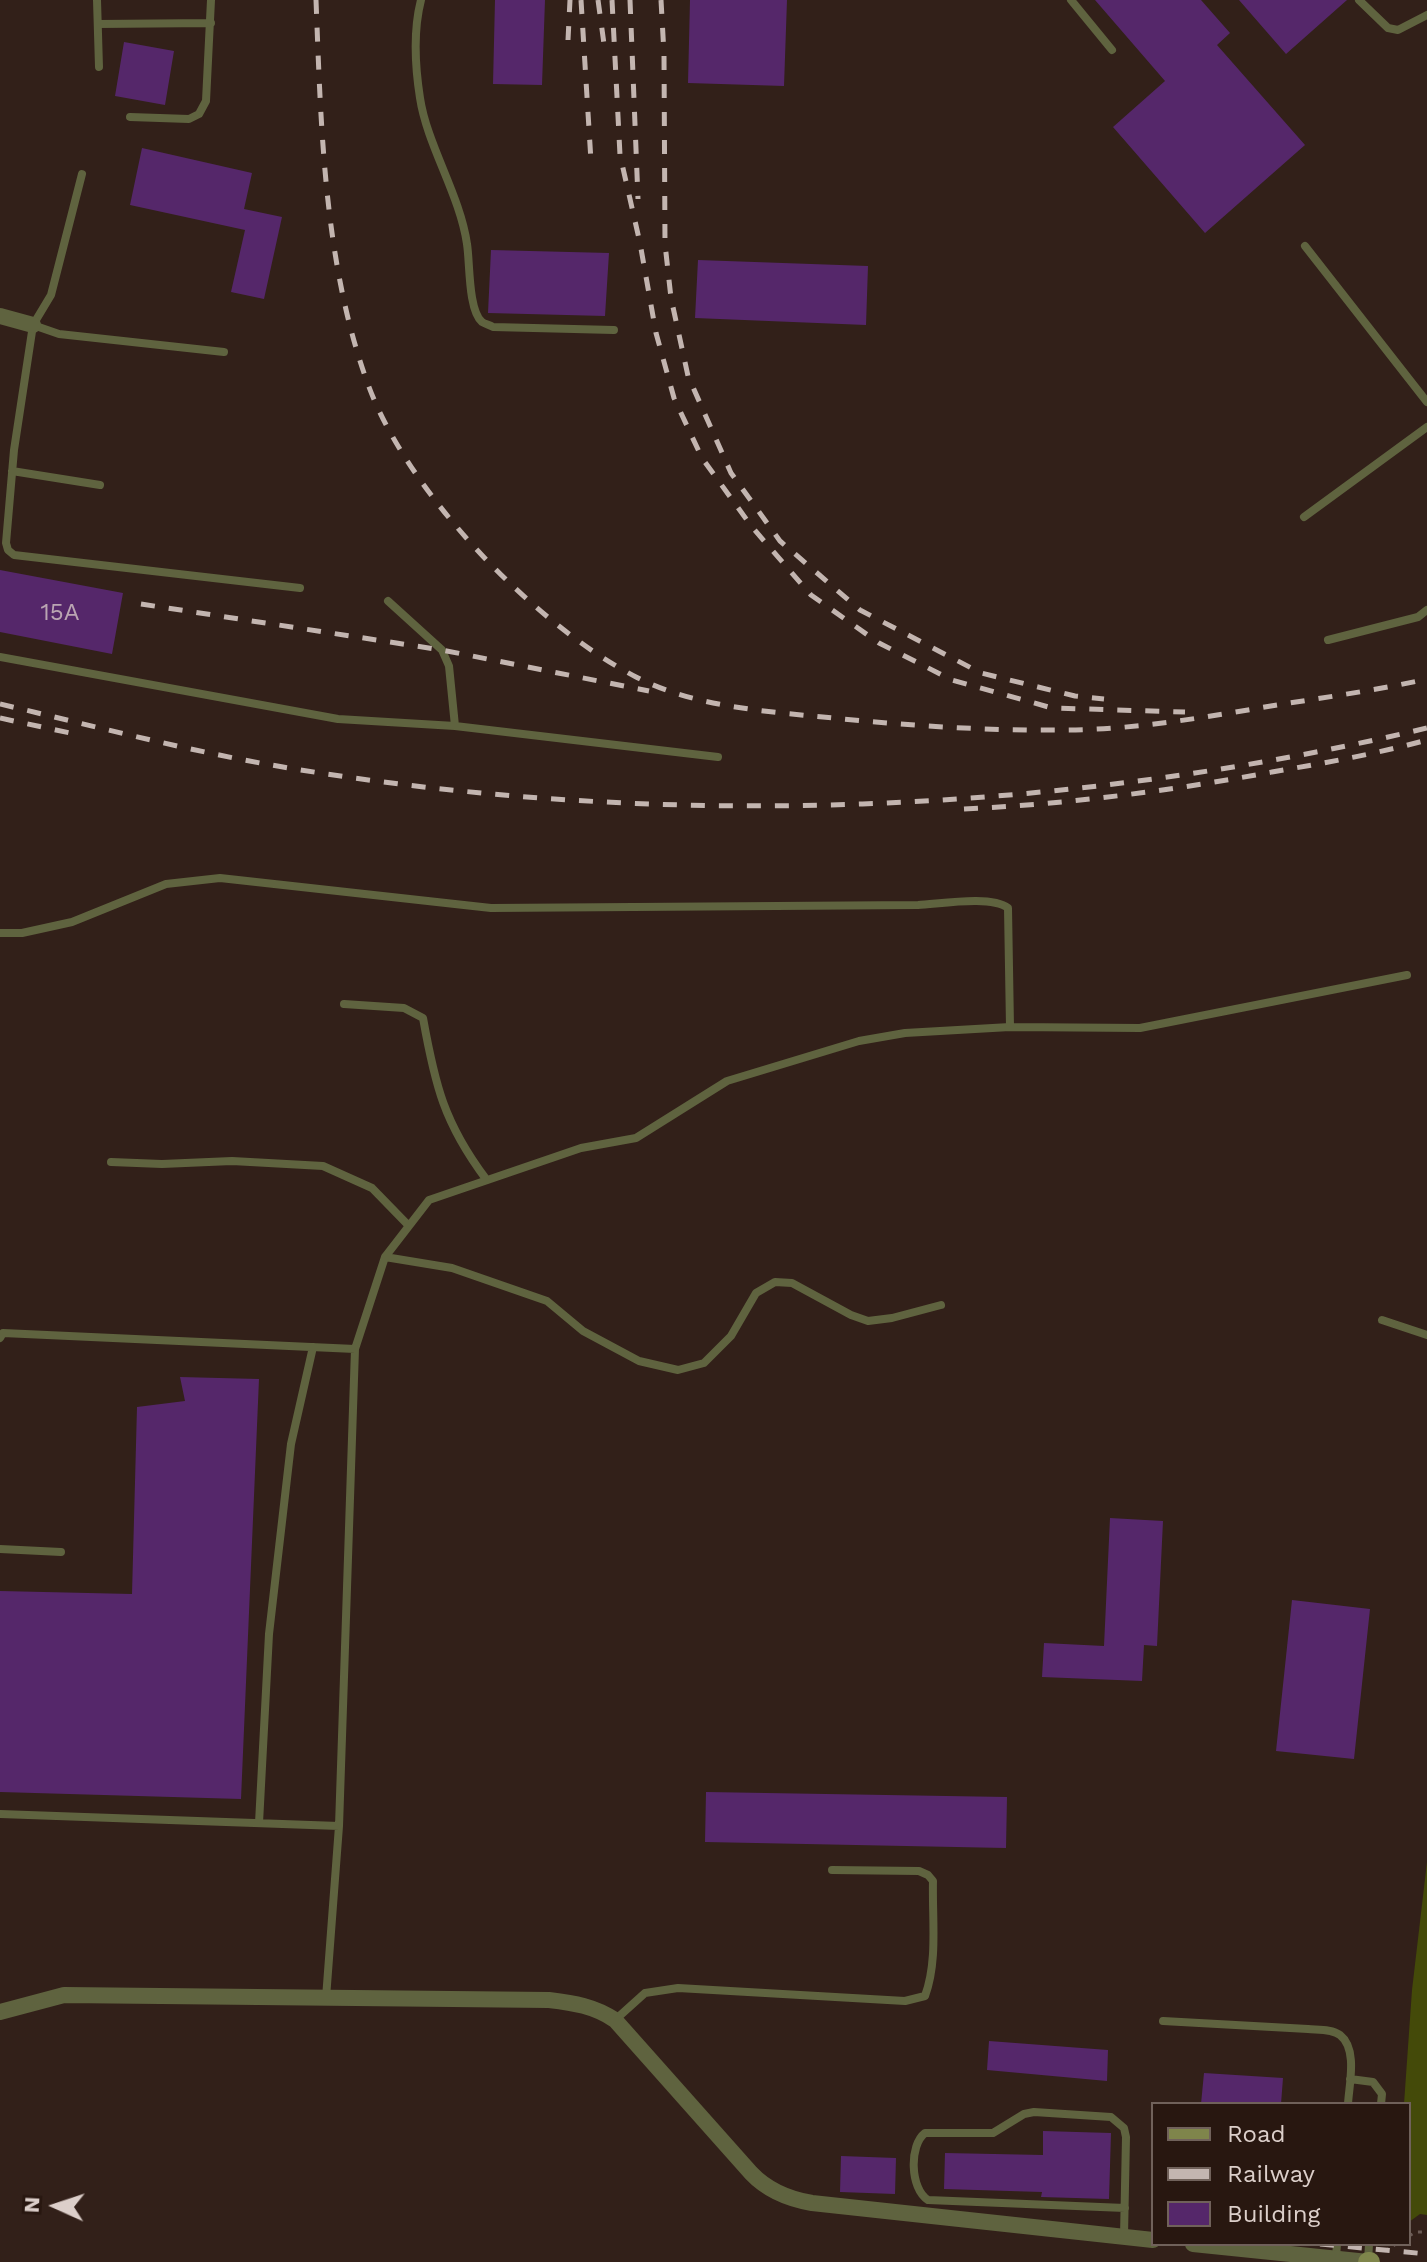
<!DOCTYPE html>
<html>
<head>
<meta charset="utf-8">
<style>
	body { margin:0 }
	#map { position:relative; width:1427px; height:2262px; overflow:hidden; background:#322019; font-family:"Work Sans",sans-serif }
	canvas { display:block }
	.legend { position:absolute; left:1151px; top:2102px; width:260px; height:144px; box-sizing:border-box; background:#281710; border:2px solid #70615a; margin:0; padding:10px 14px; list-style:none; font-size:24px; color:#dccfca }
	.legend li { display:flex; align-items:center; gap:16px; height:40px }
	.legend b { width:40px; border:2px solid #70615a }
	.north { position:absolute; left:16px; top:2166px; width:80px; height:80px; -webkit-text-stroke:6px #281710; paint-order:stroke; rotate:273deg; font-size:22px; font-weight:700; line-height:32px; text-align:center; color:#dccfca }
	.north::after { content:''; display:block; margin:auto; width:28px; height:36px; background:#dccfca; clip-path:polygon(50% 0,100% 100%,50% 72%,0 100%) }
</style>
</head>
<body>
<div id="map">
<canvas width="1427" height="2262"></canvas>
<ul class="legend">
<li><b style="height:10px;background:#7f854b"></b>Road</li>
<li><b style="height:10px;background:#c3b5b0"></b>Railway</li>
<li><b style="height:22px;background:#55276a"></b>Building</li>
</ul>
<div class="north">N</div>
</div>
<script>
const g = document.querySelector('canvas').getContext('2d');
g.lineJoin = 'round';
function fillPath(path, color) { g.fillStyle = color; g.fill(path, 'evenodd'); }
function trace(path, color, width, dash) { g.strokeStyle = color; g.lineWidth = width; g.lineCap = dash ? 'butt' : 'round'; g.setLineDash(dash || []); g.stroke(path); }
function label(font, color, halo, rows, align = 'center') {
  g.font = font + ' "Work Sans",sans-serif'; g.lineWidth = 6; g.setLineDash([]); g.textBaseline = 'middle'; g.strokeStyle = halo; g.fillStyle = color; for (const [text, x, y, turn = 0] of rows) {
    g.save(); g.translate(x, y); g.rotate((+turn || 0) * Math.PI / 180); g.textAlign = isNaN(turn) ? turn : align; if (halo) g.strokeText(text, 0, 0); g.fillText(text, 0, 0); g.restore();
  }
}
const green = new Path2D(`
	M 1427,1862 L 1427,2215 L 1420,2214 L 1409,2222 L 1409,2104 L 1404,2104 L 1412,1990 Z`);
const building = new Path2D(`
	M 495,0 L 545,0 L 542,85 L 493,84 Z
	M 690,0 L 787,0 L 784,86 L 688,83 Z
	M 1095,0 L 1201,0 L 1230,33 L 1217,45 L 1305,145 L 1205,233 L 1113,127 L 1165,81 Z
	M 1239,0 L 1347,0 L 1286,54 Z
	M 124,42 L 174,51 L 165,105 L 115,96 Z
	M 142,148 L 252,173 L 244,209 L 282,217 L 264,299 L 231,292 L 245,230 L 130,205 Z
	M 491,250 L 609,253 L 605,316 L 488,313 Z
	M 698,260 L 868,266 L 866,325 L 695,318 Z
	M 0,570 L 123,593 L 112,654 L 0,632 Z
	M 180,1377 L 259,1379 L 241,1799 L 0,1792 L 0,1591 L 132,1594 L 137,1407 L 185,1401 Z
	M 1110,1518 L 1163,1521 L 1157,1646 L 1144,1645 L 1142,1681 L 1042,1677 L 1044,1643 L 1104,1646 Z
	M 1292,1600 L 1370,1609 L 1354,1759 L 1276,1751 Z
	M 706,1792 L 1007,1797 L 1006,1848 L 705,1842 Z
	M 989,2041 L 1108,2050 L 1107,2081 L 987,2070 Z
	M 1204,2073 L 1283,2078 L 1281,2104 L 1201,2104 Z
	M 1043,2131 L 1111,2133 L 1109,2199 L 1041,2197 L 1042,2192 L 944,2189 L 945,2153 L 1043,2155 Z
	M 841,2156 L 896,2158 L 895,2194 L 840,2192 Z`);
const path = new Path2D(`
	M 1409,2236 L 1416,2232 L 1427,2232
	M 1385,2251 L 1396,2244`);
const lane = new Path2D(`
	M 97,0 L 99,67
	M 421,0 C 413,31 415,66 420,98 C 427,145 460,195 467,244 C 470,262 468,310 482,322 C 485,324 490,325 493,327 L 614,330
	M 1071,0 L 1112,50
	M 1359,0 L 1388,28 L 1398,30 L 1427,15
	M 98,24 L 211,23
	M 130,117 L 189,119 L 199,114 L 206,101 L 211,0
	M 82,174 L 51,295 L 33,325 L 14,450 L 6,543 L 8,550 L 14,555 L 300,588
	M 1305,246 L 1427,402
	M 33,325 L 59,334 L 224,352
	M 12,471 L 100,485
	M 1304,517 L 1427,427
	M 388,601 L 442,650 L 449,666 L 455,726
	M 1328,640 L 1418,617 L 1427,610
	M 0,657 L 338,719 L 455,726 L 718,757
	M 0,933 L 22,933 L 72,922 L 166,884 L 220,878 L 491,908 L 918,905 C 940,904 991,895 1008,908 L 1010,1027
	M 344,1004 L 404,1008 L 423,1018 C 435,1085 444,1123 486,1179
	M 111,1162 L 162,1164 L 232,1161 L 323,1166 L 372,1188 L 409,1226
	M 385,1257 L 452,1268 L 547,1301 L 583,1331 L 639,1361 L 678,1370 L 704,1363 L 731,1336 L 756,1293 L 775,1282 L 792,1283 L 851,1315 L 868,1321 L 892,1318 L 941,1305
	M 1382,1320 L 1427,1335
	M 0,1338 L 3,1333 L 355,1349
	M 0,1549 L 61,1552
	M 0,1814 L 339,1826 L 326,1998
	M 259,1823 L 269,1634 L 291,1444 L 313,1347
	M 339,1826 L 355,1349 L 385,1257 L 429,1200 L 581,1148 L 636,1138 L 727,1081 L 859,1041 L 905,1033 L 1010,1027 L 1140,1028 L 1407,975
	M 615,2020 L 645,1993 L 678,1988 L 905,2001 L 925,1996 C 938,1961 932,1918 933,1881 L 928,1875 L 919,1871 L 832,1870
	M 1163,2021 L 1308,2029 C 1318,2030 1332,2029 1340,2035 C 1358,2049 1349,2085 1348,2104
	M 1350,2079 L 1373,2082 L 1382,2094 L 1381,2104
	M 1124,2236 L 1126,2137 L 1124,2128 L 1111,2117 L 1034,2112 L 1024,2114 L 993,2133 L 925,2133 C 909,2145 910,2189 928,2200 L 1125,2208
	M 1336,2257 L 1337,2244
	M 1368,2262 L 1369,2244`);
const street = new Path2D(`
	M 0,316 L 33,325
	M 0,2012 L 64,1995 L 549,2000 C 574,2003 594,2006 615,2020 L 751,2173 C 768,2191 788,2199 812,2203 L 1153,2240
	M 1193,2244 L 1368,2262`);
const secondary = new Path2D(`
	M 1368,2262 L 1370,2262`);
const rail = new Path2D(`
	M 316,0 C 321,128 324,266 369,387 C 409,494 535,625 636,677 C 692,706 761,711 823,717 C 902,725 983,731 1063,730 C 1135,730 1206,717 1277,705 C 1327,697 1378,690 1427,679
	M 581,0 L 591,161
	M 598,0 L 604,44
	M 612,0 L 620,155 L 640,243 L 656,333 L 674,398 L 702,458 L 752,527 L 811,595 L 879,643 L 952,680 L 1052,708 L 1185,712
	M 630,0 L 638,199
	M 661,0 L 664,54 L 665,244 L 671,298 L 688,376 L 731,473 L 780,541 L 860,610 L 981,673 L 1075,696 L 1104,699
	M 568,40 L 570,0
	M 141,604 L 442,650 L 649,691
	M 0,704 C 94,726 188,751 283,767 C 657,830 1058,816 1427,728
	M 0,718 L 70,733
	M 964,809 C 1067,804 1170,791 1272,772 C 1324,763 1376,754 1427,740
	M 1320,2244 L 1427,2254`);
const numberNames = [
	["15A",60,613]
];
fillPath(green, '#444a09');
fillPath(building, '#55276a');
trace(path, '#6a5a54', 3, [4, 6]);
trace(lane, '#5f633f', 8);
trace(street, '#5f633f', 16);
trace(secondary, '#7f854b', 20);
trace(rail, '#c3b5b0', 5, [14, 14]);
label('24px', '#baa5b2', null, numberNames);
</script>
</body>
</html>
